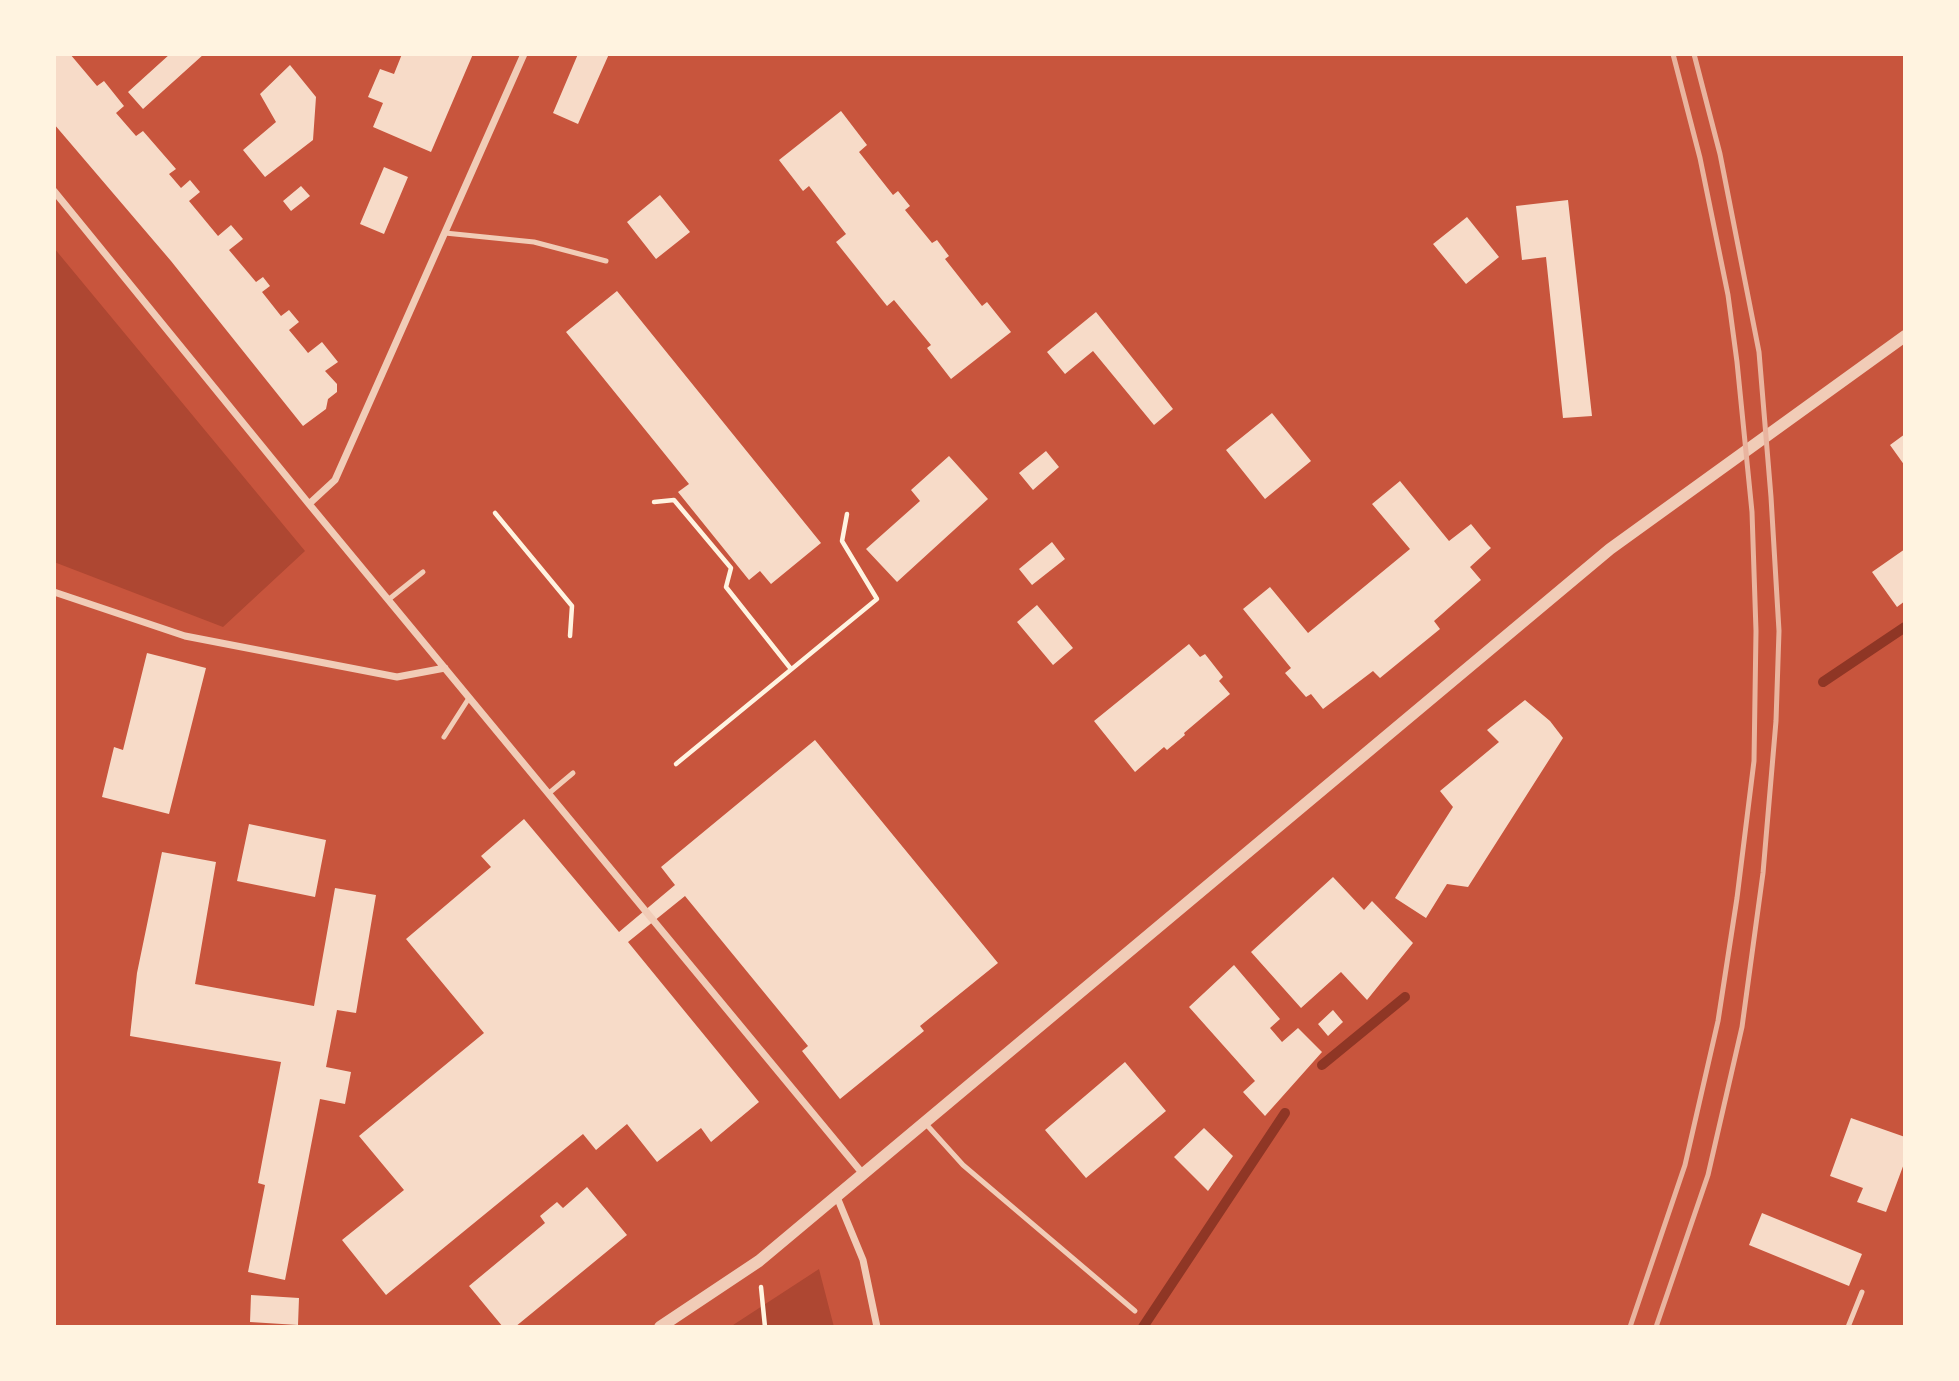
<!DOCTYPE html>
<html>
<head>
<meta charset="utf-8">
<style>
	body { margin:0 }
	#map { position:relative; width:1959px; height:1381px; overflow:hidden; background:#c8553d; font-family:Barlow,sans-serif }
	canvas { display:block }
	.frame { position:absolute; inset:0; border:56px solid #fff3e0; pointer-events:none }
</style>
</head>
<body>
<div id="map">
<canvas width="1959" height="1381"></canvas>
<div class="frame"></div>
</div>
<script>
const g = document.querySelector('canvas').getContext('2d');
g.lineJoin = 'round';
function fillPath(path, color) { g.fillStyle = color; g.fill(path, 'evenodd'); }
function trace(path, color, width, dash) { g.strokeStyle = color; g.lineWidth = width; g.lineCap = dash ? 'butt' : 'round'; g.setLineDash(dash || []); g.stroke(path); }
const green = new Path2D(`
	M 54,248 L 305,551 L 223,627 L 54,562 Z
	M 819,1269 L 834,1327 L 730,1327 Z`);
const stream = new Path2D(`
	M 1823,682 L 1905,627
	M 1322,1065 L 1405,997
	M 1143,1327 L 1285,1113`);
const building = new Path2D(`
	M 54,54 L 70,54 L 97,86 L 104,81 L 124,106 L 116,113 L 136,136 L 143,131 L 176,169 L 169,174 L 181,188 L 190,180 L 200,192 L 189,201 L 218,236 L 231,225 L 243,239 L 229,250 L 256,282 L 263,277 L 270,286 L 262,292 L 281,316 L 289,310 L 299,322 L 289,330 L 304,348 L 308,353 L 322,342 L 338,362 L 325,371 L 337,384 L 337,392 L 328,399 L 326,409 L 303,426 L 171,261 L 54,124 Z
	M 170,54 L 204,54 L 143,109 L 128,92 Z
	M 402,54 L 473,54 L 431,152 L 373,127 L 383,103 L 368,97 L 380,69 L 394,74 Z
	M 578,54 L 609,54 L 578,124 L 553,113 Z
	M 290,65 L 316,97 L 313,140 L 265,177 L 243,150 L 276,122 L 260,94 Z
	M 841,111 L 867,145 L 859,152 L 893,195 L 898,191 L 910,206 L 905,210 L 932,243 L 937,240 L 949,256 L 945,259 L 982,306 L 987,302 L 1011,332 L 951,379 L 927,348 L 931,345 L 894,300 L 887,306 L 836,242 L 846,234 L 809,186 L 803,191 L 779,160 Z
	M 384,167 L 408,177 L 384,234 L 360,224 Z
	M 301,186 L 310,196 L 291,211 L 283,201 Z
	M 660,195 L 690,232 L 656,259 L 627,222 Z
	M 1568,200 L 1592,416 L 1563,418 L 1546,257 L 1522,260 L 1516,206 Z
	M 1467,217 L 1499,257 L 1466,284 L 1433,244 Z
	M 617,291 L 821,543 L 771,584 L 760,571 L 749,580 L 678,492 L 689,484 L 566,332 Z
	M 1096,312 L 1173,409 L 1154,425 L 1093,351 L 1065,374 L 1047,352 Z
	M 1272,413 L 1311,461 L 1265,499 L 1226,450 Z
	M 1905,434 L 1905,466 L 1890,445 Z
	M 1046,451 L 1059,467 L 1033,490 L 1019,473 Z
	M 949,456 L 988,499 L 897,582 L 866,549 L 920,501 L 911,490 Z
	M 1400,481 L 1449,541 L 1471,524 L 1488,545 L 1491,548 L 1470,567 L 1481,580 L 1434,621 L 1440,629 L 1380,678 L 1373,671 L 1323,709 L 1311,694 L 1306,697 L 1285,673 L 1291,668 L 1243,609 L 1270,587 L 1308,633 L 1410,549 L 1372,504 Z
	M 1052,542 L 1065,559 L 1032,585 L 1019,569 Z
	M 1905,549 L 1905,601 L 1897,607 L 1872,572 Z
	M 1037,605 L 1073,648 L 1053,665 L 1017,622 Z
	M 1189,644 L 1200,657 L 1205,654 L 1223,677 L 1219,681 L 1230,694 L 1184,733 L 1185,735 L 1167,750 L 1164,747 L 1135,772 L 1094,721 Z
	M 147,653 L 206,668 L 169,814 L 102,797 L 114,747 L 123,750 Z
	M 1525,700 L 1550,721 L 1563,738 L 1468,887 L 1447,884 L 1426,918 L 1395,898 L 1453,807 L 1440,791 L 1499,742 L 1487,730 Z
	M 815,740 L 998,963 L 920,1026 L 924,1031 L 840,1099 L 802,1051 L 808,1046 L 685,896 L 628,942 L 759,1102 L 711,1142 L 701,1128 L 657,1162 L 627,1124 L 596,1150 L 583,1134 L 386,1295 L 342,1240 L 404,1190 L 359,1136 L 484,1033 L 406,939 L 491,867 L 481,856 L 524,819 L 619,932 L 675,885 L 661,867 Z
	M 249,824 L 326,840 L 315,897 L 237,881 Z
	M 162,852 L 216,862 L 195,984 L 314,1006 L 335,888 L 376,895 L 356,1013 L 337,1010 L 326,1067 L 351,1072 L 345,1104 L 320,1099 L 285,1280 L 248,1272 L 265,1185 L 258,1183 L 281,1062 L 130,1036 L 137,973 Z
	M 1333,877 L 1364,910 L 1372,901 L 1413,943 L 1367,1000 L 1341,972 L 1301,1008 L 1251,952 Z
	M 1234,965 L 1280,1019 L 1270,1028 L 1282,1042 L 1298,1028 L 1322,1052 L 1265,1116 L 1243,1092 L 1255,1081 L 1189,1007 Z
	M 1333,1010 L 1343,1022 L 1328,1036 L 1318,1024 Z
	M 1125,1062 L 1166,1111 L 1086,1178 L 1045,1130 Z
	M 1851,1118 L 1905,1137 L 1905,1161 L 1886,1212 L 1857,1202 L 1863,1188 L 1830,1176 Z
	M 1204,1128 L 1233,1156 L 1208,1191 L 1174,1157 Z
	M 587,1187 L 627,1235 L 515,1327 L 503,1327 L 469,1286 L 545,1223 L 540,1216 L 557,1202 L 563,1208 Z
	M 1762,1213 L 1862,1254 L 1849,1286 L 1749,1245 Z
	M 251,1295 L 299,1298 L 298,1325 L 250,1322 Z`);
const path = new Path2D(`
	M 654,502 L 674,500 L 731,568 L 726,587 L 791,669
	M 495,513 L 572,606 L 570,636
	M 676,764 L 877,599 L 842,541 L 847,514
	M 761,1287 L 765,1327`);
const service = new Path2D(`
	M 445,233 L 534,242 L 606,261
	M 388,600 L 423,572
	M 444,737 L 469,698
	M 548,794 L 573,773
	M 926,1124 L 963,1165 L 1135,1311
	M 1848,1327 L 1862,1292`);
const minor = new Path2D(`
	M 54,191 L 309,504 L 863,1174
	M 309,504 L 335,480 L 524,54
	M 54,592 L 185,636 L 397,677 L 445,668
	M 837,1197 L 863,1260 L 877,1327`);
const tertiary = new Path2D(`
	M 660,1327 L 759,1261 L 1610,549 L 1905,336`);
const rail = new Path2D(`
	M 1630,1327 L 1685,1165 L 1718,1021 L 1737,898 L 1754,761 L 1756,631 L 1752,512 L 1737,362 L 1728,295 L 1700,158 L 1673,54
	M 1656,1327 L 1708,1175 L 1742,1027 L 1763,873 L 1776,721 L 1779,631 L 1771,497 L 1759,352 L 1720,154 L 1694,54`);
fillPath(green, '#ae4732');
trace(stream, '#8f3625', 10);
fillPath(building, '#f7dbc8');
trace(path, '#fff3e0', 4.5);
trace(service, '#f1ccb7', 5);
trace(minor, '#f1ccb7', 7);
trace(tertiary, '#f1ccb7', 12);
trace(rail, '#e9b49f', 5);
</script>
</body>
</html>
